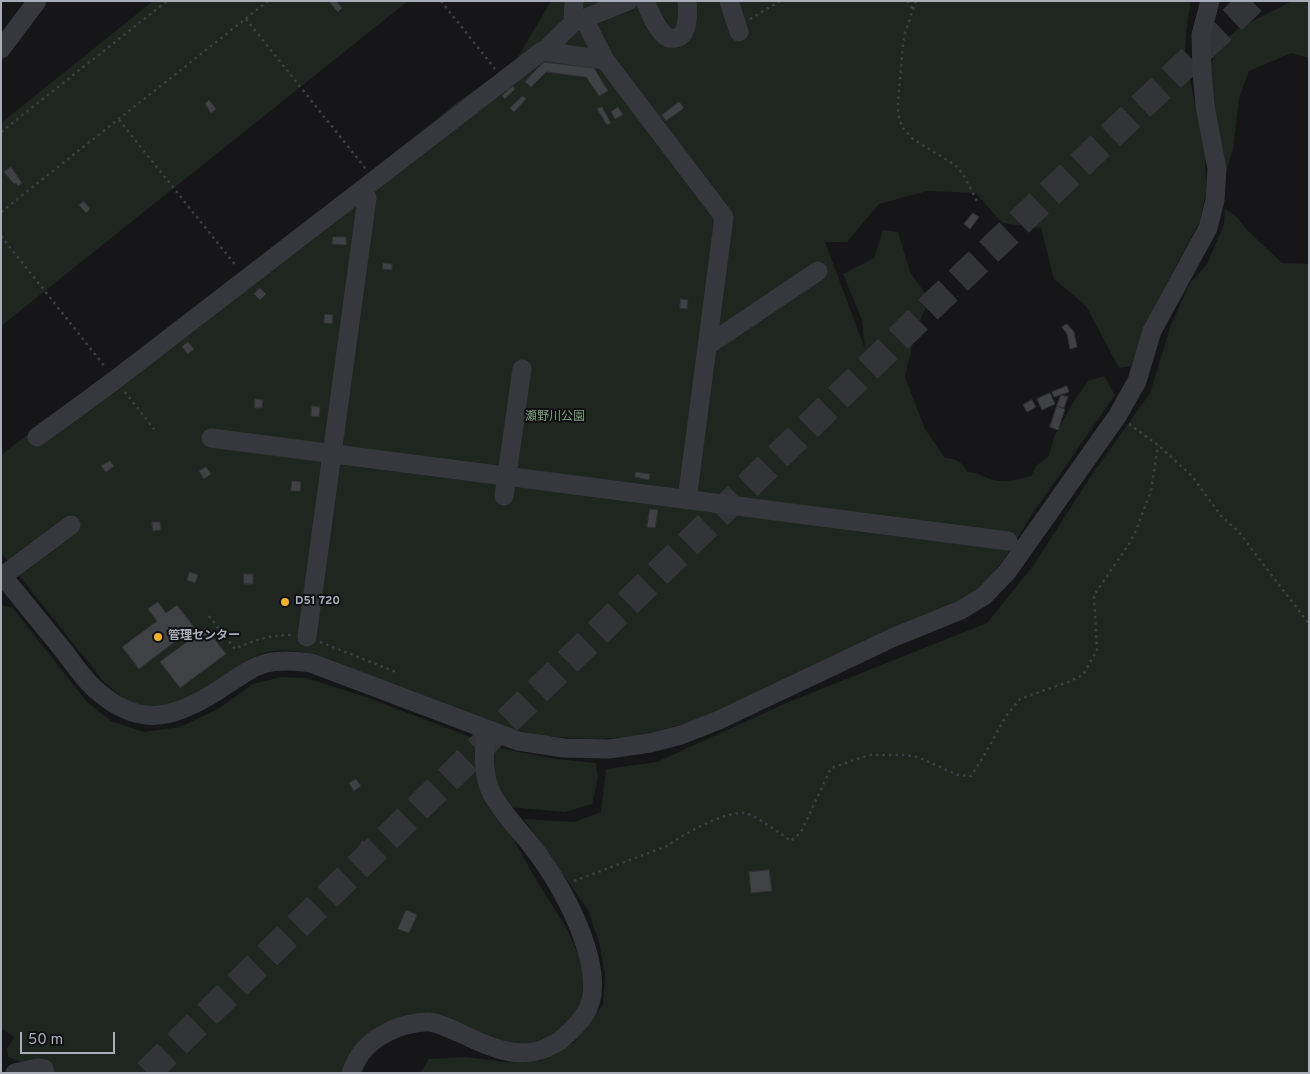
<!DOCTYPE html>
<html>
<head>
<meta charset="utf-8">
<style>
	body { margin:0 }
	#map { position:relative; width:1310px; height:1074px; overflow:hidden; background:#161618; font-family:Overpass,sans-serif }
	canvas { display:block }
	.frame { position:absolute; inset:0; border:2px solid #a8adb8; pointer-events:none }
	.scale { position:absolute; left:20px; top:1032px; width:95px; height:22px; box-sizing:border-box; border:2px solid #a8adb8; border-top:0; padding-left:6px; font-size:15px; line-height:18px; white-space:nowrap; color:#a8adb8; -webkit-text-stroke:4px #111113; paint-order:stroke }
</style>
</head>
<body>
<div id="map">
<canvas width="1310" height="1074"></canvas>
<div class="frame"></div>
<div class="scale">50 m</div>
</div>
<script>
const g = document.querySelector('canvas').getContext('2d');
g.lineJoin = 'round';
function fillPath(path, color) { g.fillStyle = color; g.fill(path, 'evenodd'); }
function trace(path, color, width, dash) { g.strokeStyle = color; g.lineWidth = width; g.lineCap = dash ? 'butt' : 'round'; g.setLineDash(dash || []); g.stroke(path); }
function label(font, color, halo, rows, align = 'center') {
  g.font = font + ' Overpass,"Noto Sans JP",sans-serif'; g.lineWidth = 4; g.setLineDash([]); g.textBaseline = 'middle'; g.strokeStyle = halo; g.fillStyle = color; for (const [text, x, y, turn = 0] of rows) {
    g.save(); g.translate(x, y); g.rotate((+turn || 0) * Math.PI / 180); g.textAlign = isNaN(turn) ? turn : align; if (halo) g.strokeText(text, 0, 0); g.fillText(text, 0, 0); g.restore();
  }
}
const green = new Path2D(`
	M 153,1 L 408,1 L 1,326 L 1,123 Z
	M 551,1 L 1191,1 L 1186,32 L 1185,54 L 1205,155 L 1206,192 L 1200,221 L 1146,323 L 1131,366 L 1119,368 L 1086,306 L 1054,279 L 1041,228 L 1002,223 L 976,193 L 927,191 L 879,204 L 847,242 L 825,242 L 865,349 L 862,320 L 843,274 L 874,258 L 883,230 L 898,232 L 910,272 L 929,299 L 915,333 L 905,377 L 925,429 L 945,458 C 956,459 962,461 967,472 C 978,472 980,476 990,479 C 1003,484 1018,479 1031,476 L 1037,465 L 1049,456 L 1054,437 L 1072,404 L 1088,381 L 1104,376 L 1115,395 L 1033,513 L 1005,558 L 982,587 L 945,609 L 710,714 L 683,724 L 637,737 L 591,739 L 543,736 L 499,726 L 314,654 C 298,651 284,649 268,652 C 255,655 242,663 231,671 C 208,686 173,713 145,707 C 128,703 115,692 103,681 L 1,553 L 1,455 L 365,176 L 459,101 L 515,62 Z
	M 1292,1 L 1309,1 L 1309,58 L 1291,53 L 1249,71 L 1239,98 L 1233,150 L 1225,173 L 1211,92 L 1211,64 L 1217,48 L 1239,28 Z
	M 1225,209 L 1237,217 L 1246,229 L 1282,263 L 1309,264 L 1309,1073 L 420,1073 L 429,1059 L 465,1057 L 505,1062 L 539,1061 L 575,1042 L 603,1005 L 605,975 L 599,942 L 588,910 L 524,819 L 574,822 L 601,812 L 606,769 L 657,762 L 791,701 L 987,623 L 1033,566 L 1091,476 L 1150,393 L 1171,325 L 1190,283 L 1207,264 L 1224,224 Z
	M 1,605 L 13,608 L 87,702 L 111,721 L 144,732 L 180,727 L 218,709 L 253,684 L 281,677 L 306,678 L 366,697 L 499,748 L 556,759 L 596,763 L 598,778 L 592,804 L 565,812 L 508,807 L 497,810 L 535,878 L 566,927 L 578,953 L 584,977 L 581,1000 L 574,1018 L 551,1036 L 527,1045 L 488,1039 L 418,1016 L 342,1073 L 52,1073 L 53,1065 L 19,1061 L 8,1057 L 7,1049 L 14,1037 L 1,1028 Z`);
const building = new Path2D(`
	M 332,1 L 336,1 L 342,8 L 338,12 L 330,3 Z
	M 544,62 L 594,68 L 608,91 L 599,96 L 586,77 L 546,72 L 531,87 L 525,82 Z
	M 513,86 L 515,89 L 505,99 L 502,96 Z
	M 523,96 L 526,99 L 514,112 L 510,108 Z
	M 209,100 L 216,109 L 211,113 L 205,104 Z
	M 679,102 L 684,108 L 666,121 L 662,115 Z
	M 602,107 L 611,123 L 607,125 L 597,109 Z
	M 618,107 L 623,115 L 615,119 L 611,112 Z
	M 11,167 L 22,183 L 18,186 L 16,183 L 14,184 L 4,172 Z
	M 84,201 L 90,209 L 86,213 L 79,205 Z
	M 973,213 L 979,217 L 970,229 L 964,224 Z
	M 333,237 L 346,237 L 346,245 L 332,244 Z
	M 383,263 L 392,264 L 392,270 L 383,269 Z
	M 260,288 L 266,294 L 260,300 L 254,294 Z
	M 681,299 L 688,300 L 687,309 L 680,308 Z
	M 325,314 L 333,315 L 332,324 L 324,323 Z
	M 1067,324 L 1074,332 L 1077,347 L 1070,349 L 1067,334 L 1062,327 Z
	M 188,342 L 194,349 L 188,354 L 182,347 Z
	M 1067,386 L 1069,392 L 1054,397 L 1052,392 Z
	M 1050,393 L 1055,404 L 1042,410 L 1037,399 Z
	M 1061,395 L 1068,397 L 1064,408 L 1057,406 Z
	M 255,399 L 263,400 L 262,408 L 255,408 Z
	M 1032,400 L 1036,407 L 1027,412 L 1023,405 Z
	M 312,406 L 320,407 L 319,417 L 311,416 Z
	M 1057,406 L 1065,409 L 1058,430 L 1050,427 Z
	M 110,461 L 114,466 L 106,472 L 101,466 Z
	M 206,467 L 211,474 L 204,479 L 199,471 Z
	M 636,472 L 650,474 L 649,480 L 635,477 Z
	M 292,481 L 301,482 L 300,491 L 291,491 Z
	M 650,509 L 658,510 L 655,528 L 647,527 Z
	M 152,522 L 160,522 L 161,530 L 153,531 Z
	M 190,572 L 198,575 L 195,583 L 187,580 Z
	M 244,574 L 253,574 L 253,584 L 244,584 Z
	M 158,602 L 166,613 L 177,605 L 194,627 L 139,669 L 122,647 L 157,621 L 148,609 Z
	M 206,628 L 226,654 L 180,688 L 160,662 Z
	M 356,779 L 361,786 L 354,791 L 349,783 Z
	M 362,841 L 373,845 L 367,857 L 357,853 Z
	M 769,870 L 772,891 L 751,893 L 749,872 Z
	M 406,910 L 417,915 L 409,933 L 398,929 Z`);
const highwayTunnel = new Path2D(`
	M 147,1073 L 940,298 L 1252,1`);
const path = new Path2D(`
	M 441,1 L 495,69
	M 907,1 L 913,9
	M 916,1 L 905,33 L 903,45 L 898,101 L 898,113 L 902,127 L 913,139 L 955,165 L 963,174 L 978,203
	M 246,19 L 366,169
	M 750,19 L 780,1
	M 119,120 L 237,267
	M 1,132 L 167,1
	M 1,212 L 268,1
	M 1,236 L 106,368
	M 125,392 L 154,429
	M 1129,424 L 1158,445 L 1192,476 L 1222,517 L 1238,531 L 1309,624
	M 209,616 L 235,649 C 256,639 270,635 293,635
	M 320,642 L 396,672
	M 574,881 L 667,846 C 684,834 724,811 745,813 C 754,814 782,835 791,841 L 801,832 L 831,768 L 869,755 L 903,755 L 918,757 L 958,775 L 971,776 L 982,759 L 1006,716 L 1020,699 L 1068,682 L 1083,675 L 1097,650 L 1094,595 L 1129,544 L 1136,530 L 1151,491 L 1158,445`);
const minor = new Path2D(`
	M 645,1 C 650,13 655,26 664,35 C 667,38 670,39 675,38 C 689,36 688,12 687,1
	M 729,1 L 739,32
	M 584,19 L 605,60
	M 573,23 L 628,1
	M 1,49 L 37,1
	M 544,51 L 573,23 L 574,1
	M 708,345 L 818,271
	M 37,437 L 115,380 L 542,51 L 605,60 L 724,217 L 687,500
	M 211,438 L 1008,541
	M 504,496 L 522,369
	M 1,574 C 22,600 43,625 63,650 C 73,663 83,678 94,688 C 137,728 172,720 217,691 C 255,666 264,656 311,663 L 518,741 L 564,748 L 609,749 L 650,743 L 681,735 L 719,720 L 892,638 L 961,610 L 984,596 L 1007,572 L 1118,415 L 1137,381 L 1152,331 L 1208,228 L 1215,200 L 1217,169 L 1205,106 L 1202,71 L 1201,35 L 1210,1
	M 1,577 L 71,525
	M 307,637 L 367,198 L 363,189
	M 15,1073 L 37,1068 L 44,1069 L 45,1073
	M 351,1073 C 359,1052 368,1042 388,1032 C 399,1026 415,1022 428,1022 C 438,1022 450,1029 460,1033 C 485,1045 518,1061 546,1048 C 551,1045 558,1043 562,1039 C 570,1032 580,1022 585,1014 C 610,975 566,893 542,860 C 527,837 505,818 492,794 C 482,775 484,751 486,730`);
const markers = [
	[285,602,5,"#f2b134"],
	[158,637,5,"#f2b134"]
];
const parkNames = [
	["瀬野川公園",555,418]
];
const poiNames = [
	["D51 720",295,602],
	["管理センター",168,637]
];
fillPath(green, '#1e261f');
fillPath(building, '#404145');
trace(building, '#303034', 1);
trace(highwayTunnel, '#333438', 28, [28, 14]);
trace(path, '#3d3f44', 2.5, [2.5, 4]);
trace(minor, '#37383d', 19);
for (const [x, y, r, color] of markers) { const dot = new Path2D(); dot.arc(x, y, r, 0, 2 * Math.PI); g.fillStyle = color; g.fill(dot); trace(dot, '#111113', 2); }
label('12px', '#7fa381', '#111113', parkNames);
label('bold 12px', '#a8adb8', '#111113', poiNames, 'left');
</script>
</body>
</html>
